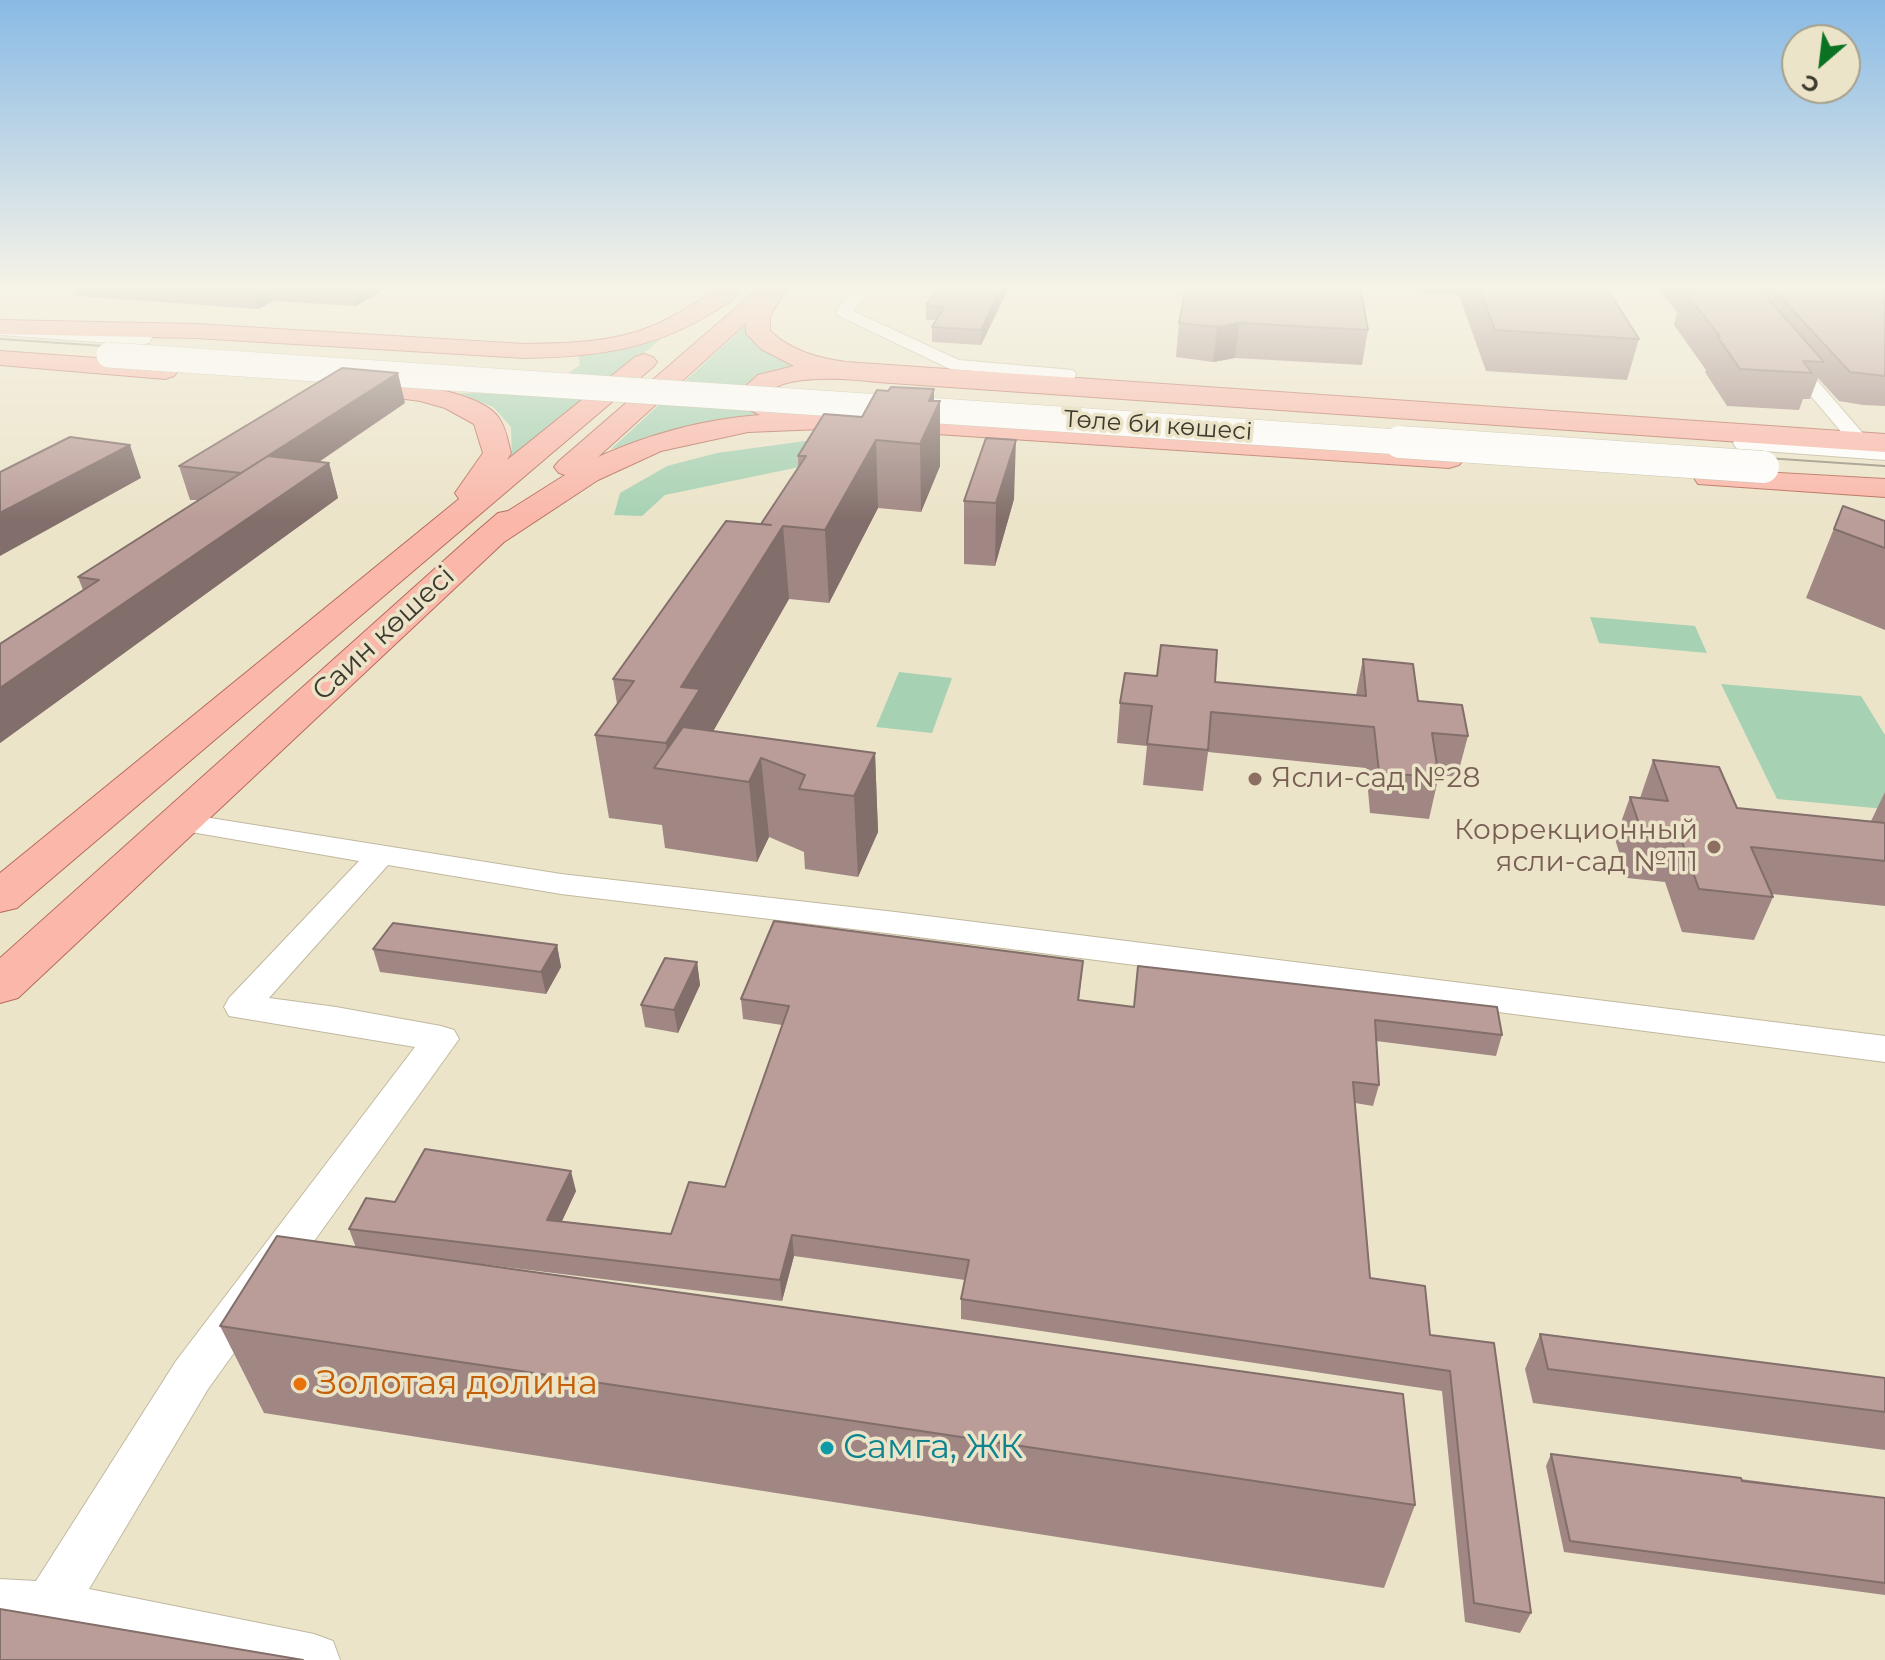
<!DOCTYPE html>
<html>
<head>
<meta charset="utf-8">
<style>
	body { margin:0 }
	#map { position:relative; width:1885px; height:1660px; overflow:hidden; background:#ece4c9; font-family:Montserrat,sans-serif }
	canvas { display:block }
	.north { position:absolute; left:1781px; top:24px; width:80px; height:80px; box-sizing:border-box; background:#ece4c9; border:2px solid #a6a08b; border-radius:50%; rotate:208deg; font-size:22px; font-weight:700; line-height:32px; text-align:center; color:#3d3a2f }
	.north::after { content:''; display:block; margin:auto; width:28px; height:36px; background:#0a7222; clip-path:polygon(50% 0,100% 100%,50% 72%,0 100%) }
</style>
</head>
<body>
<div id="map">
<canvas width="1885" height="1660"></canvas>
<div class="north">С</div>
</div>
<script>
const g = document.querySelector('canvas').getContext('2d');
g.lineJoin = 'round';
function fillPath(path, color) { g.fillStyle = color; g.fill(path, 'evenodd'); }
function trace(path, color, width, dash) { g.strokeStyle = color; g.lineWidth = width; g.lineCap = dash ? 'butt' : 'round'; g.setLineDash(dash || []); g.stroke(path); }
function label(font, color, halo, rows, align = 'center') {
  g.font = font + ' Montserrat,sans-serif'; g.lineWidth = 7; g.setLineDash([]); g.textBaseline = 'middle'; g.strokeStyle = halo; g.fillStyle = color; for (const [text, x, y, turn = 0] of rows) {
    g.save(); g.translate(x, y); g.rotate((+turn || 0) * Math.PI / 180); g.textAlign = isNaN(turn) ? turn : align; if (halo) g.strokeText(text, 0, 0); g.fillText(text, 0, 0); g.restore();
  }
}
const green = new Path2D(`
	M 745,326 L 747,330 L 813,369 L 765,376 L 780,416 L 677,432 L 611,449 Z
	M 661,339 L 512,461 L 511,427 L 493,407 L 459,393 C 506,394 541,394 580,365 L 578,354 L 616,350 Z
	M 820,439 L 804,466 L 665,495 L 642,516 L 614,515 L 620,493 L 667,466 L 717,453 Z
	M 1590,617 L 1695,626 L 1707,653 L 1599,643 Z
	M 899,672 L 952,678 L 932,733 L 876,727 Z
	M 1721,684 L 1861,696 L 1885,735 L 1885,809 L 1777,799 Z`);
const street = new Path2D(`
	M 858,287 L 873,287 L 853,311 L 959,360 L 1073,370 L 1076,374 L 1072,387 L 1063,392 L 1054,387 L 1057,378 L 950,369 L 837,315 L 837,309 Z
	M 1789,354 L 1795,355 L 1874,446 L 1877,450 L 1874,454 L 1860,454 L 1783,363 L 1780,359 Z
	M 179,813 L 561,874 L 895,912 L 1885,1036 L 1885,1062 L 895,934 L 561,894 L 388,865 L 269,998 L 336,1007 L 441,1026 L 454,1030 L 459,1039 L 208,1389 L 89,1589 L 314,1634 L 333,1641 L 340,1660 L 184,1660 L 49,1633 L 0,1631 L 0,1579 L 36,1581 L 176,1361 L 415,1047 L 229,1016 L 224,1007 L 229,998 L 359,861 L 168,828 L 164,822 L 168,816 Z`);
const secondary = new Path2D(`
	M 0,321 L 140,331 L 149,333 L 152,338 L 149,343 L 140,345 L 0,335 Z
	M 1747,434 L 1885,442 L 1885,460 L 1737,449 L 1733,443 L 1737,437 Z`);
const primary = new Path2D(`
	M 721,287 L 737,287 L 740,292 C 733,302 720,307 710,314 C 651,350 593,357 525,358 L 196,338 L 0,334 L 0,320 L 196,324 L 525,344 C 567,343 610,343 650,327 C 675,317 698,301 721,287 Z
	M 760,287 L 787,287 L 770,316 L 770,331 C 792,351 817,358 846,362 L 1885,434 L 1885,452 L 877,382 C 852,379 779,372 765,397 L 804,412 L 895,413 L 1449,450 L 1459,453 L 1464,459 L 1459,465 L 1449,468 L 846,428 L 748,432 L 661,451 L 598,480 L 504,542 L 18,998 L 0,1003 L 0,958 L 477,531 L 498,513 L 508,511 L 565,475 L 559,473 L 554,467 L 559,461 ZM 746,323 L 746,333 L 761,349 L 794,366 L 758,375 L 738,393 L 744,407 L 760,415 C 705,419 649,434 598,457 Z
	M 0,351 L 165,363 L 174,366 L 178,371 L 174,376 L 165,379 L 0,365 Z
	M 644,354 L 653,357 L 657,362 L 653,367 L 17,908 L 0,912 L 0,873 L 459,499 L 455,493 L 483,453 L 474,424 L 445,408 L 420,401 L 332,389 L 328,383 L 332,377 L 341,375 C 376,380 479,387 499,418 C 506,428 508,442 511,453 L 507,460 L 635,357 Z
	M 1709,469 L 1885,479 L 1885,497 L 1698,484 L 1694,478 L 1698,472 Z`);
const tram = new Path2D(`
	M 0,339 L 1885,466`);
const secondaryBridgeFar1 = new Path2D(`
	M 109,355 L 1429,444`);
const secondaryBridge = new Path2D(`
	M 1400,442 L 1763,467`);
const wall = new Path2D(`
	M 74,287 L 388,287 L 356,306 L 273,301 L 258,309 L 77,296 Z
	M 1009,287 L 981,345 L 932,342 L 932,327 L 936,320 L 926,320 L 926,305 Z
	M 1186,287 L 1368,330 L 1362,365 L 1235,358 L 1213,362 L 1176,357 L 1179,323 Z
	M 1422,287 L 1606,287 L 1639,339 L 1627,380 L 1486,371 L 1459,295 L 1424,293 Z
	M 1657,287 L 1885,287 L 1885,406 L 1863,405 L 1839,401 L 1818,378 L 1810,399 L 1803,399 L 1799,410 L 1727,406 L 1705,372 L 1706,370 L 1674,325 L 1677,312 Z
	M 934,401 L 940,466 L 921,512 L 878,508 L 829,603 L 789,599 L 713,731 L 875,753 L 878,832 L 858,877 L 805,869 L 804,852 L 769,837 L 757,862 L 665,848 L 662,825 L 609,818 L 595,735 L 617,704 L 613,679 L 761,524 L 798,468 L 798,456 L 862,417 Z
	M 405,403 L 319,462 L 329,463 L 338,498 L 0,743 L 0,644 L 83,590 L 78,577 L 198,500 L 190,500 L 179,466 Z
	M 1014,499 L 995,566 L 964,564 L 964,501 Z
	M 1843,506 L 1885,521 L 1885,630 L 1806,598 Z
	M 1363,659 L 1468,736 L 1457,777 L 1439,775 L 1429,819 L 1370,813 L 1366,768 L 1208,752 L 1203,791 L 1143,785 L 1147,746 L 1117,743 L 1120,703 L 1215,682 L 1356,695 Z
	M 1653,760 L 1737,808 L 1871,821 L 1885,792 L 1885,906 L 1772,894 L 1773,897 L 1754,940 L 1682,932 L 1665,882 L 1627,878 L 1615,839 L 1630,797 L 1640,798 Z
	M 557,945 L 561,967 L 546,994 L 380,972 L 373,949 Z
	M 1083,961 L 1079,1000 L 1134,1007 L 1138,966 L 1502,1035 L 1496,1056 L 1376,1041 L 1379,1085 L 1373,1106 L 1355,1103 L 1370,1278 L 1430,1335 L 1494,1343 L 1531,1613 L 1520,1633 L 1465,1622 L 1442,1391 L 961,1319 L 961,1299 L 965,1280 L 794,1256 L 782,1301 L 456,1261 L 1415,1505 L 1384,1588 L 264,1413 L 220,1326 L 356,1248 L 349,1229 L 395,1202 L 576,1191 L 562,1221 L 671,1234 L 725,1187 L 782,1025 L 743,1019 L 741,999 Z
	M 697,962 L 700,985 L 678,1033 L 645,1027 L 641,1005 Z
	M 1540,1334 L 1885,1378 L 1885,1450 L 1533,1403 L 1525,1369 Z
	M 1551,1454 L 1885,1498 L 1885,1595 L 1564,1552 L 1546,1466 Z`);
const shadedWall = new Path2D(`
	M 252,287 L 269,287 L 273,301 L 258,309 Z
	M 351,287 L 388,287 L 356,306 Z
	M 1002,287 L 1009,287 L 981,345 L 981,330 Z
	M 1239,323 L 1235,358 L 1213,362 L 1217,327 Z
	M 398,373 L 405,403 L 252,507 L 242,473 Z
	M 934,389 L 934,414 L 940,401 L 940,466 L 921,512 L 920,444 L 929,401 Z
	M 876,440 L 878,508 L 829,603 L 825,530 Z
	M 1016,440 L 1014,499 L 995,566 L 996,503 Z
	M 130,445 L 141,478 L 0,556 L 0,513 Z
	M 329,463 L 338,498 L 0,743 L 0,688 Z
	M 783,526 L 789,599 L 707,742 L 669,770 L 666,743 L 681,687 Z
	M 875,753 L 878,832 L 858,877 L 854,796 Z
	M 761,758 L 769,837 L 757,862 L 749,782 Z
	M 557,945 L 561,967 L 546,994 L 541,972 Z
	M 697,962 L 700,985 L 678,1033 L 674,1010 Z
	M 571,1171 L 576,1191 L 553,1240 L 547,1220 Z
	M 792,1235 L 794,1256 L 782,1301 L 780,1280 Z`);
const building = new Path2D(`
	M 938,287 L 1002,287 L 981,330 L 932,327 L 944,307 L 926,305 Z
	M 1186,287 L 1360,287 L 1368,330 L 1239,323 L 1217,327 L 1179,323 Z
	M 1479,287 L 1606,287 L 1639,339 L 1495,330 Z
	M 1695,287 L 1758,287 L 1824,362 L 1803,361 L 1812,373 L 1740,369 L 1717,336 L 1720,336 L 1684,291 L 1699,292 Z
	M 1771,287 L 1885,287 L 1885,376 L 1850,372 Z
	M 342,368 L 398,373 L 241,473 L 179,466 Z
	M 891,387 L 934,389 L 929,401 L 940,401 L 920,444 L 876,440 L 825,530 L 783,526 L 681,687 L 700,689 L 666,743 L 595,735 L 634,681 L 613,679 L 726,521 L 771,525 L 761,524 L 806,456 L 798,456 L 824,414 L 862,417 L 877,390 L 888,391 Z
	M 70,437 L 130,445 L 0,513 L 0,472 Z
	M 986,438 L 1016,440 L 996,503 L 964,501 Z
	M 268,456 L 329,463 L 0,688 L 0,644 L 99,580 L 78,577 Z
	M 1843,506 L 1885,521 L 1885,548 L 1834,529 Z
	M 1161,645 L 1217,650 L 1215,682 L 1366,696 L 1363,659 L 1413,664 L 1418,701 L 1462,705 L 1468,736 L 1432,733 L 1439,778 L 1379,772 L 1374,727 L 1211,712 L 1208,750 L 1147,744 L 1152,706 L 1120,703 L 1125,673 L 1157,676 Z
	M 683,727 L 875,753 L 854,796 L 799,789 L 805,775 L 761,758 L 749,782 L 654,768 Z
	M 1653,760 L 1719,767 L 1737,808 L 1885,823 L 1885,861 L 1751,847 L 1773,897 L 1699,889 L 1681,839 L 1643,836 L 1630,797 L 1668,801 Z
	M 774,921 L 1083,961 L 1078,1000 L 1134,1007 L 1138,966 L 1497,1007 L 1502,1035 L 1375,1020 L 1379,1085 L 1353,1082 L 1370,1278 L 1425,1286 L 1430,1335 L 1494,1343 L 1531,1613 L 1474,1603 L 1450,1371 L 961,1299 L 969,1260 L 792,1235 L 780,1280 L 349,1229 L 366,1198 L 395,1202 L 425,1149 L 571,1171 L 547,1220 L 671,1234 L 689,1182 L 725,1187 L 789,1006 L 741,999 Z
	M 393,923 L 557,945 L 541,972 L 373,949 Z
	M 665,958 L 697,962 L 674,1010 L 641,1005 Z
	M 277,1236 L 1403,1394 L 1415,1505 L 220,1326 Z
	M 1540,1334 L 1885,1378 L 1885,1412 L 1548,1369 Z
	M 1551,1454 L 1741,1478 L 1742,1481 L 1885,1498 L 1885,1583 L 1570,1541 Z
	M 0,1609 L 303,1660 L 0,1660 Z`);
const markers = [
	[1255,779,8,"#8d6e63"],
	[1714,847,8,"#8d6e63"],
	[300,1384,8,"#e8710a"],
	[827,1448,8,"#0f9aa8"]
];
const farStreetnames = [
	["Төле би көшесі",1158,426,4]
];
const streetNames = [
	["Саин көшесі",384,634,-43]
];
const educationNames = [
	["Ясли-сад №28",1271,779],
	["Коррекционный",1698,831,"right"],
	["ясли-сад №111",1698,863,"right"]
];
const nearFoodnames = [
	["Золотая долина",316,1384]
];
const nearCulturenames = [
	["Самга, ЖК",843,1448]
];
fillPath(green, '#a6d1b3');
trace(street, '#c1b99f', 2);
trace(secondary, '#c1b99f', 2);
trace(primary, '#b66c5a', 2);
fillPath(street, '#fff');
fillPath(secondary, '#fff');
fillPath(primary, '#fab7aa');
trace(tram, '#96907d', 2);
trace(secondaryBridgeFar1, '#c1b99f', 26, []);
trace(secondaryBridge, '#c1b99f', 33, []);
trace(secondaryBridgeFar1, '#fff', 25);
trace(secondaryBridge, '#fff', 32);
fillPath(wall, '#a08783');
fillPath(shadedWall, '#826e6a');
fillPath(building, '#ba9d98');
trace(building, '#826e6a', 2);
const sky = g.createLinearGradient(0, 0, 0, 520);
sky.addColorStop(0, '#89bae5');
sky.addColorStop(0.55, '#f6f3e7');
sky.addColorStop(1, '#f6f3e700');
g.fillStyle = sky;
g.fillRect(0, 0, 1885, 520);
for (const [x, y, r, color] of markers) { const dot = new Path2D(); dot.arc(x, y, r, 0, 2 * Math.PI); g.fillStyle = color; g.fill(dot); trace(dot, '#ece4c9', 3); }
label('24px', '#3d3a2f', '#ece4c9', farStreetnames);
label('28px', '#3d3a2f', '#ece4c9', streetNames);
label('28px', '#785e54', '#ece4c9', educationNames, 'left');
label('34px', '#c56008', '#ece4c9', nearFoodnames, 'left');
label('34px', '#0d838f', '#ece4c9', nearCulturenames, 'left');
</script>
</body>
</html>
